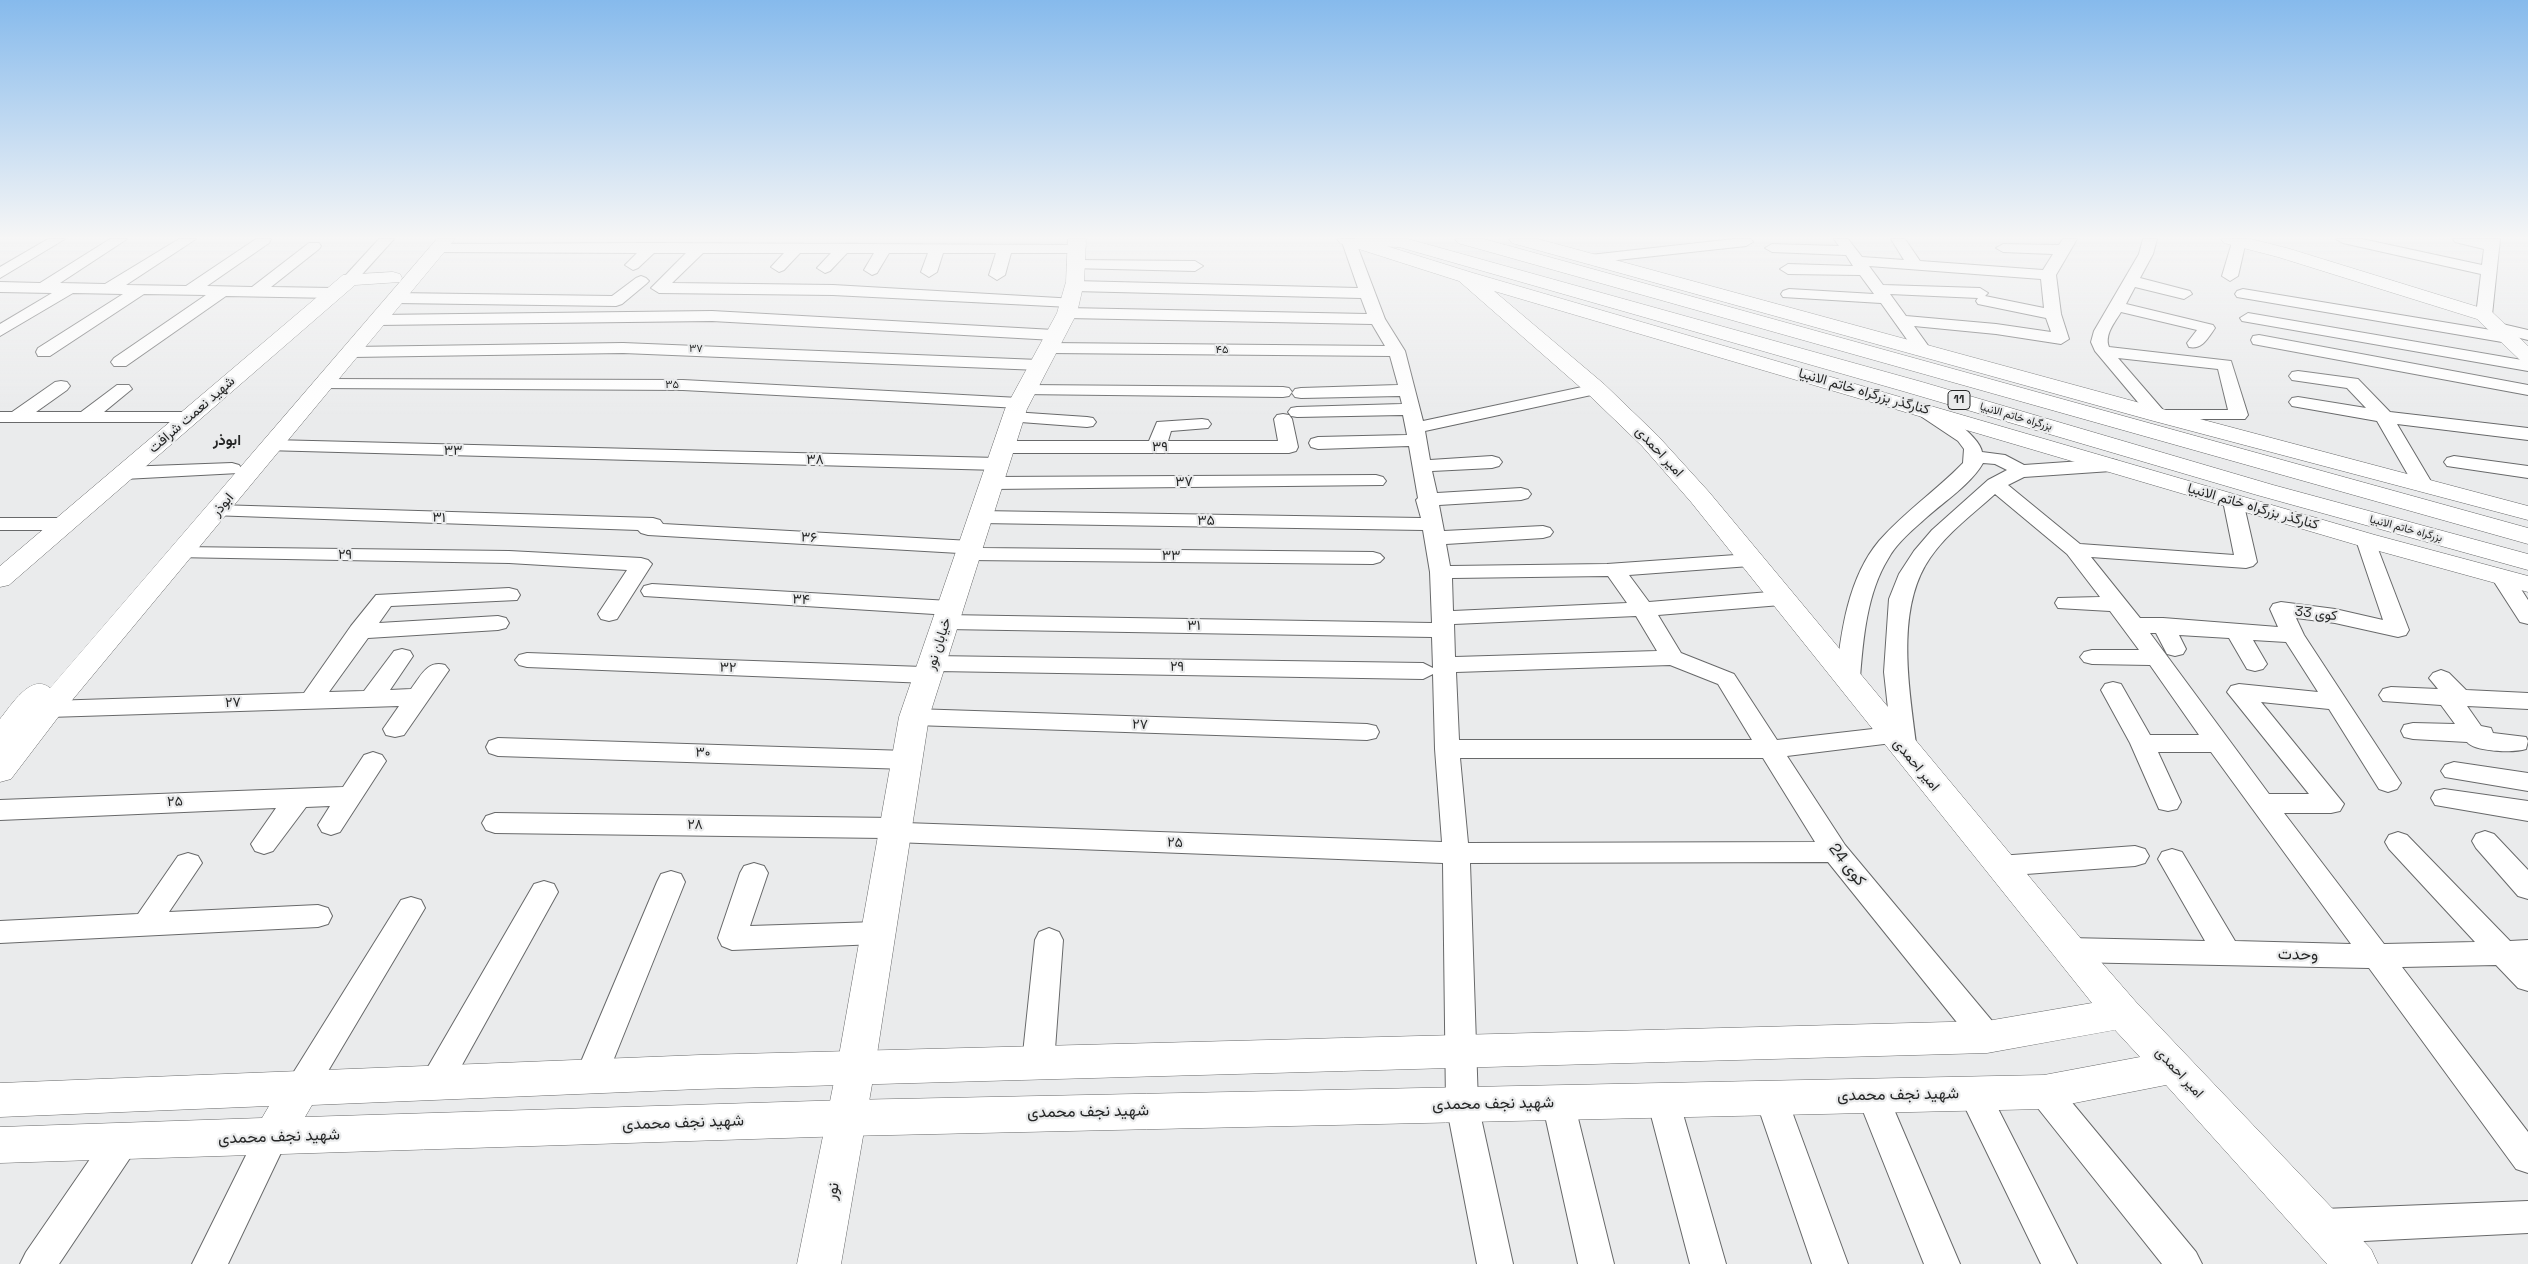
<!DOCTYPE html>
<html>
<head>
<meta charset="utf-8">
<style>
	body { margin:0 }
	canvas { display:block; background:#eaebec }
</style>
</head>
<body>
<canvas width="2528" height="1264"></canvas>
<script>
const g = document.querySelector('canvas').getContext('2d');
g.lineJoin = 'round';
function trace(path, color, width, dash) { g.strokeStyle = color; g.lineWidth = width; g.lineCap = dash ? 'butt' : 'round'; g.setLineDash(dash || []); g.stroke(path); }
function fillPath(path, color) { g.fillStyle = color; g.fill(path, 'evenodd'); }
function label(font, color, halo, rows, align = 'center') {
  g.font = font + ' "Space Grotesk",Vazirmatn,sans-serif'; g.lineWidth = 4.5; g.setLineDash([]); g.textBaseline = 'middle'; g.strokeStyle = halo; g.fillStyle = color; for (const [text, x, y, turn = 0] of rows) {
    g.save(); g.translate(x, y); g.rotate((+turn || 0) * Math.PI / 180); g.textAlign = isNaN(turn) ? turn : align; if (halo) g.strokeText(text, 0, 0); g.fillText(text, 0, 0); g.restore();
  }
}
const minor = new Path2D(`
	M 48,239 L 65,239 L 0,278 L 0,267 Z
	M 110,239 L 127,239 L 60,283 L 105,284 L 179,239 L 196,239 L 126,285 L 186,286 L 256,239 L 271,239 L 269,243 L 207,286 L 252,287 L 309,243 L 319,243 L 321,246 L 319,249 L 271,287 L 333,288 L 341,293 L 333,298 L 226,296 L 126,366 L 114,366 L 111,362 L 114,358 L 206,295 L 144,294 L 50,356 L 38,356 L 36,352 L 38,348 L 123,294 L 73,293 L 0,336 L 0,324 L 52,293 L 0,292 L 0,282 L 40,283 Z
	M 379,239 L 394,239 L 355,282 L 345,282 L 342,279 L 345,276 Z
	M 1341,239 L 1355,240 L 1385,319 L 1405,351 L 1423,421 L 1596,384 L 1602,385 L 1605,389 L 1602,393 L 1596,394 L 1425,431 L 1430,460 L 1492,456 L 1499,458 L 1502,462 L 1499,466 L 1492,468 L 1432,471 L 1437,493 L 1521,488 L 1528,490 L 1531,494 L 1528,498 L 1521,500 L 1439,505 L 1444,531 L 1543,526 L 1550,528 L 1553,532 L 1550,536 L 1543,538 L 1446,544 L 1450,566 L 1607,564 L 1750,554 L 1757,556 L 1761,560 L 1757,564 L 1750,566 L 1629,575 L 1649,602 L 1781,591 L 1789,593 L 1792,598 L 1789,603 L 1781,605 L 1658,615 L 1681,653 L 1734,674 L 1777,740 L 1890,727 L 1884,672 L 1889,599 L 1899,574 L 1914,551 L 1932,530 L 1988,480 L 2007,470 L 1995,464 L 1983,463 C 1971,484 1945,501 1927,517 C 1914,529 1897,542 1888,559 C 1867,593 1863,639 1860,678 L 1856,683 L 1848,686 L 1840,683 L 1836,678 C 1841,632 1848,578 1879,541 C 1904,512 1937,490 1963,463 L 1964,449 L 1958,441 L 1916,413 L 1913,409 L 1916,405 C 1932,401 1980,435 1982,452 L 2005,455 L 2024,465 L 2111,459 L 2118,461 L 2121,465 L 2118,469 L 2111,471 L 2024,477 L 2008,485 L 2080,544 L 2234,555 L 2223,501 L 2226,497 L 2240,497 L 2243,501 L 2257,562 L 2253,566 L 2246,568 L 2091,557 L 2140,618 L 2163,618 L 2278,627 L 2270,609 L 2273,604 L 2281,602 L 2335,609 L 2383,620 L 2356,540 L 2359,536 L 2366,534 L 2373,536 L 2409,630 L 2406,635 L 2398,637 L 2335,623 L 2296,618 L 2304,635 L 2401,783 L 2397,789 L 2388,792 L 2379,789 L 2329,709 L 2261,702 L 2344,804 L 2340,811 L 2331,813 L 2284,813 L 2384,944 L 2475,942 L 2389,849 L 2385,842 L 2389,835 L 2398,832 L 2407,835 L 2510,941 L 2528,940 L 2528,991 L 2518,988 L 2496,965 L 2402,967 L 2528,1132 L 2528,1173 L 2516,1169 L 2369,968 L 2069,962 L 2059,958 L 2055,950 L 2059,942 L 2069,938 L 2205,941 L 2158,859 L 2162,852 L 2172,849 L 2182,852 L 2235,941 L 2351,944 L 2211,752 L 2158,752 L 2181,802 L 2177,809 L 2168,811 L 2159,809 L 2130,743 L 2101,690 L 2105,684 L 2113,682 L 2121,684 L 2150,735 L 2199,735 L 2150,665 L 2092,664 L 2084,662 L 2080,657 L 2084,652 L 2092,650 L 2139,650 L 2110,611 L 2058,608 L 2055,603 L 2058,598 L 2100,597 L 2067,554 L 1995,494 C 1973,514 1947,533 1930,558 C 1894,610 1910,692 1917,751 L 1914,757 L 1905,760 L 1896,757 L 1892,743 L 1787,756 L 1845,845 L 1998,1028 L 2002,1037 L 1998,1046 L 1987,1050 L 1976,1046 L 1828,862 L 1470,863 L 1478,1104 L 1513,1264 L 1477,1264 L 1446,1104 L 1443,863 L 894,842 L 884,838 L 495,833 L 486,830 L 482,823 L 486,816 L 495,813 L 895,818 L 905,823 L 1442,842 L 1435,749 L 1433,674 L 1423,679 L 937,671 L 940,675 L 936,680 L 928,683 L 527,667 L 519,665 L 515,660 L 519,655 L 527,653 L 923,667 L 920,663 L 924,658 L 932,656 L 1423,663 L 1433,668 L 1432,637 L 946,629 L 938,627 L 935,622 L 938,617 L 946,615 L 1432,623 L 1430,572 L 1423,530 L 980,523 L 973,521 L 970,517 L 973,513 L 980,511 L 1421,518 L 1416,500 L 1418,498 L 1409,446 L 1318,449 L 1311,447 L 1309,443 L 1311,439 L 1318,437 L 1407,435 L 1403,415 L 1297,417 L 1291,416 L 1288,412 L 1291,408 L 1297,407 L 1402,404 L 1400,396 L 1301,398 L 1295,397 L 1292,393 L 1295,389 L 1301,388 L 1398,385 L 1390,356 L 1048,353 L 1042,352 L 1040,348 L 1042,344 L 1048,343 L 1385,346 L 1372,324 L 1067,318 L 1059,313 L 1067,308 L 1367,314 L 1361,298 L 1074,291 L 1066,286 L 1074,281 L 1358,288 ZM 1608,576 L 1627,603 L 1453,611 L 1452,578 ZM 1636,616 L 1657,651 L 1455,657 L 1454,624 ZM 2150,633 L 2156,633 L 2167,654 L 2175,656 L 2183,654 L 2186,649 L 2179,635 L 2229,638 L 2247,669 L 2255,671 L 2263,669 L 2267,664 L 2253,640 L 2286,642 L 2318,692 L 2239,684 L 2231,686 L 2227,692 L 2309,794 L 2269,794 ZM 1670,665 L 1718,684 L 1752,740 L 1459,740 L 1456,672 ZM 1460,758 L 1763,758 L 1815,842 L 1468,843 Z
	M 1734,239 L 1751,239 L 1753,242 L 1746,246 L 1590,263 L 1583,259 L 1590,255 Z
	M 1834,239 L 1848,239 L 1862,257 L 1904,260 L 1891,239 L 1905,239 L 1920,261 L 2043,270 L 2053,254 L 2003,252 L 1996,248 L 2003,244 L 2059,245 L 2063,239 L 2077,239 L 2056,275 L 2061,314 L 2069,339 L 2061,344 L 1996,334 L 1914,326 L 1932,351 L 1930,355 L 1918,355 L 1881,303 L 1783,297 L 1781,294 L 1783,291 L 1789,289 L 1874,294 L 1860,275 L 1788,274 L 1780,269 L 1788,264 L 1853,266 L 1846,255 L 1772,252 L 1765,248 L 1772,244 L 1839,246 ZM 1869,266 L 2041,279 L 2044,308 L 1985,296 L 1988,293 L 1980,288 L 1883,285 ZM 1890,294 L 1978,298 L 1976,301 L 1978,304 L 2046,318 L 2051,332 L 1996,324 L 1906,316 Z
	M 2143,239 L 2157,239 L 2153,254 L 2140,278 L 2190,291 L 2192,294 L 2184,299 L 2135,287 L 2126,304 L 2213,325 L 2215,328 C 2208,338 2202,350 2189,347 L 2187,343 L 2197,330 L 2121,312 C 2115,322 2104,335 2109,347 L 2231,361 L 2248,415 L 2245,419 L 2152,419 L 2095,351 L 2091,342 L 2094,331 L 2139,254 ZM 2118,358 L 2218,369 L 2228,410 L 2163,410 Z
	M 2233,239 L 2245,239 L 2246,241 L 2238,276 L 2230,281 L 2222,276 Z
	M 2336,239 L 2362,239 L 2482,265 L 2484,249 L 2455,242 L 2453,239 L 2500,239 L 2492,315 L 2484,320 L 2476,315 L 2481,274 L 2343,243 Z
	M 651,243 L 1076,245 L 1083,249 L 1076,253 L 1011,253 L 1005,275 L 997,280 L 989,275 L 996,253 L 943,253 L 937,272 L 929,277 L 921,272 L 928,253 L 889,253 L 877,273 L 872,275 L 864,270 L 874,253 L 847,253 L 830,271 L 825,273 L 817,268 L 831,253 L 800,253 L 784,270 L 779,272 L 771,267 L 784,253 L 703,253 L 672,283 L 833,285 L 1076,299 L 1078,302 L 1076,305 L 1070,307 L 833,295 L 659,293 L 651,288 L 686,253 L 654,253 L 638,268 L 633,270 L 625,265 L 637,253 L 438,252 L 431,248 L 438,244 Z
	M 1075,260 L 1195,261 L 1203,266 L 1195,271 L 1070,268 L 1067,265 Z
	M 641,276 L 646,278 L 649,281 L 646,284 L 622,304 L 616,306 L 395,303 L 387,298 L 395,293 L 612,296 L 636,278 Z
	M 2243,289 L 2491,330 L 2490,328 L 2492,325 L 2498,323 L 2528,330 L 2528,340 L 2516,337 L 2514,342 L 2508,343 L 2237,297 L 2235,294 L 2237,291 Z
	M 712,311 L 1054,330 L 1062,335 L 1054,340 L 712,321 L 377,325 L 369,320 L 377,315 Z
	M 2248,313 L 2528,361 L 2528,371 L 2242,321 L 2240,318 Z
	M 2259,335 L 2528,385 L 2528,395 L 2253,344 L 2251,340 L 2253,336 Z
	M 623,343 L 1039,360 L 1045,361 L 1048,365 L 1045,369 L 1039,370 L 623,353 L 352,357 L 346,356 L 344,352 L 346,348 L 352,347 Z
	M 2298,371 L 2358,379 L 2390,412 L 2528,428 L 2528,440 L 2397,424 L 2432,483 L 2429,487 L 2415,487 L 2377,421 L 2292,406 L 2289,402 L 2292,398 L 2298,397 L 2366,408 L 2347,388 L 2292,380 L 2289,376 L 2292,372 Z
	M 324,379 L 683,380 L 1019,398 L 1025,399 L 1028,403 L 1025,407 L 1019,408 L 683,390 L 318,388 L 315,384 L 318,380 Z
	M 61,381 L 67,382 L 70,386 L 67,390 L 36,412 L 81,412 L 117,385 L 129,385 L 132,389 L 104,412 L 189,412 L 195,413 L 198,417 L 195,421 L 189,422 L 0,422 L 0,412 L 12,412 L 55,382 Z
	M 1026,385 L 1283,387 L 1289,388 L 1292,392 L 1289,396 L 1283,397 L 1020,394 L 1017,390 L 1020,386 Z
	M 1013,412 L 1087,417 L 1093,418 L 1096,422 L 1093,426 L 1087,427 L 1007,421 L 1004,417 L 1007,413 Z
	M 1283,414 L 1289,415 L 1292,419 L 1298,447 L 1296,451 L 1289,453 L 1004,453 L 997,451 L 995,447 L 997,443 L 1004,441 L 1149,441 L 1157,422 L 1202,419 L 1208,420 L 1211,424 L 1208,428 L 1171,431 L 1168,441 L 1278,441 L 1274,419 L 1277,415 Z
	M 272,440 L 998,458 L 1005,460 L 1008,464 L 1005,468 L 998,470 L 265,450 L 263,446 L 265,442 Z
	M 2454,456 L 2528,466 L 2528,478 L 2447,466 L 2444,462 L 2447,458 Z
	M 232,463 L 239,465 L 242,469 L 239,473 L 124,479 L 117,477 L 114,473 L 117,469 L 124,467 Z
	M 1376,475 L 1383,477 L 1386,481 L 1383,485 L 992,489 L 985,487 L 982,483 L 985,479 L 992,477 Z
	M 217,505 L 653,518 L 660,520 L 663,524 L 971,541 L 978,543 L 981,548 L 1373,552 L 1380,554 L 1384,558 L 1380,562 L 1373,564 L 968,560 L 961,558 L 959,553 L 648,535 L 641,533 L 638,530 L 210,515 L 207,511 L 210,507 Z
	M 0,518 L 65,518 L 72,520 L 75,524 L 72,528 L 65,530 L 0,530 Z
	M 181,547 L 509,551 L 641,558 L 648,560 L 652,564 L 617,619 L 609,621 L 601,619 L 598,614 L 627,570 L 509,563 L 174,557 L 171,553 L 174,549 Z
	M 2502,571 L 2510,572 L 2528,600 L 2528,624 L 2520,622 L 2491,577 L 2494,572 Z
	M 652,584 L 950,601 L 958,603 L 961,608 L 958,613 L 950,615 L 644,596 L 641,591 L 644,586 Z
	M 509,588 L 517,590 L 520,595 L 517,600 L 391,606 L 379,623 L 498,616 L 506,618 L 509,623 L 506,628 L 498,630 L 368,638 L 329,692 L 364,691 L 394,651 L 402,649 L 410,651 L 413,656 L 390,690 L 411,689 C 421,676 427,660 445,665 L 449,670 L 404,735 L 395,737 L 386,735 L 383,729 L 399,706 L 49,717 L 40,715 L 37,709 L 40,703 L 49,701 L 304,693 L 351,626 L 376,595 Z
	M 2441,670 L 2449,673 L 2466,690 L 2528,693 L 2528,709 L 2467,706 L 2481,726 L 2491,728 L 2493,733 L 2526,737 L 2528,741 L 2526,749 C 2514,753 2475,752 2467,742 L 2413,739 L 2404,737 L 2401,731 L 2404,725 L 2413,723 L 2455,724 L 2441,705 L 2383,701 L 2379,695 L 2383,689 L 2391,687 L 2438,689 L 2429,678 L 2433,673 Z
	M 914,709 L 1367,724 L 1376,726 L 1379,732 L 1376,738 L 1367,740 L 914,725 L 905,723 L 902,717 L 905,711 Z
	M 498,738 L 907,751 L 916,754 L 920,760 L 916,766 L 907,769 L 498,756 L 489,753 L 486,747 L 489,741 Z
	M 373,752 L 382,755 L 386,761 L 340,832 L 331,835 L 322,832 L 318,825 L 330,806 L 306,807 L 273,851 L 264,854 L 255,851 L 251,844 L 276,808 L 0,820 L 0,800 L 343,787 L 364,755 Z
	M 2454,762 L 2528,773 L 2528,791 L 2445,777 L 2441,771 L 2445,765 Z
	M 2444,789 L 2528,801 L 2528,821 L 2435,805 L 2431,798 L 2435,791 Z
	M 2485,831 L 2494,834 L 2528,870 L 2528,899 L 2518,896 L 2476,848 L 2472,841 L 2476,834 Z
	M 2135,846 L 2145,849 L 2149,856 L 2145,863 L 2135,866 L 1999,876 L 1989,873 L 1985,866 L 1989,859 L 1999,856 Z
	M 188,853 L 198,856 L 202,863 L 169,912 L 318,905 L 328,908 L 332,916 L 328,924 L 318,927 L 0,943 L 0,921 L 138,914 L 178,856 Z
	M 754,863 L 764,866 L 768,873 L 750,926 L 877,922 L 887,925 L 891,933 L 887,941 L 877,944 L 732,950 L 722,946 L 718,938 L 740,873 L 744,866 Z
	M 671,871 L 681,874 L 685,882 L 607,1076 L 602,1086 L 591,1090 L 580,1086 L 575,1076 L 657,882 L 661,874 Z
	M 544,881 L 554,884 L 558,892 L 447,1092 L 436,1096 L 425,1092 L 420,1082 L 425,1072 L 534,884 Z
	M 411,897 L 421,900 L 425,908 L 312,1098 L 301,1102 L 290,1098 L 285,1088 L 290,1078 L 401,900 Z
	M 1049,928 L 1059,932 L 1063,940 L 1054,1063 L 1049,1073 L 1038,1077 L 1027,1073 L 1022,1063 L 1035,940 L 1039,932 Z
	M 2044,1078 L 2055,1082 L 2196,1252 L 2202,1264 L 2162,1264 L 2033,1102 L 2028,1092 L 2033,1082 Z
	M 1974,1079 L 1985,1083 L 2077,1264 L 2041,1264 L 1958,1093 L 1963,1083 Z
	M 1873,1082 L 1884,1086 L 1960,1264 L 1924,1264 L 1857,1096 L 1862,1086 Z
	M 1771,1084 L 1782,1088 L 1787,1098 L 1848,1264 L 1812,1264 L 1755,1098 L 1760,1088 Z
	M 1663,1086 L 1674,1090 L 1679,1100 L 1726,1264 L 1690,1264 L 1647,1100 L 1652,1090 Z
	M 1558,1088 L 1569,1092 L 1574,1102 L 1614,1264 L 1578,1264 L 1542,1102 L 1547,1092 Z
	M 272,1123 L 284,1127 L 288,1138 L 228,1264 L 192,1264 L 260,1127 Z
	M 122,1126 L 134,1130 L 138,1141 L 134,1152 L 59,1264 L 20,1264 L 26,1252 L 110,1130 Z
	M 2528,1201 L 2528,1233 L 2323,1243 L 2311,1238 L 2306,1226 L 2311,1214 L 2323,1209 Z`);
const tertiary = new Path2D(`
	M 1068,239 L 1086,239 L 1084,282 L 1077,313 L 1027,409 L 929,717 L 875,1067 L 841,1264 L 797,1264 L 837,1067 L 899,717 L 1005,409 L 1057,313 L 1066,282 Z
	M 2221,239 L 2251,239 L 2290,249 L 2491,311 L 2528,346 L 2528,363 L 2521,361 L 2477,319 L 2278,257 L 2224,243 Z
	M 393,272 L 400,274 L 402,278 L 400,282 L 355,285 L 9,585 L 0,587 L 0,566 L 343,275 Z`);
const secondary = new Path2D(`
	M 437,239 L 455,239 L 59,716 L 11,779 L 0,782 L 0,719 C 11,706 31,672 50,688 Z
	M 1337,239 L 1364,239 L 1473,273 L 2375,535 L 2528,576 L 2528,592 L 2357,545 L 1494,291 L 1604,384 L 1658,436 L 1709,492 L 2082,940 L 2136,1002 L 2371,1249 L 2378,1264 L 2327,1264 L 2166,1085 L 2044,1109 L 847,1136 L 0,1163 L 0,1127 L 262,1118 L 269,1106 L 0,1117 L 0,1083 L 700,1055 L 1987,1021 L 2092,1003 L 1691,502 L 1642,446 L 1588,394 L 1459,281 L 1340,243 ZM 2115,1030 L 2140,1057 L 2044,1075 L 847,1100 L 305,1117 L 312,1105 L 700,1089 L 1987,1053 Z
	M 1509,239 L 1538,239 L 2166,410 L 2528,506 L 2528,520 L 2150,420 L 1512,243 Z`);
const trunk = new Path2D(`
	M 1340,239 L 1408,239 L 1922,382 L 2273,485 L 2528,554 L 2528,570 L 2257,495 L 1906,392 L 1399,247 L 1348,245 L 1342,244 Z
	M 1455,239 L 1484,239 L 2528,528 L 2528,544 L 1458,243 Z`);
const farStreetnames = [
	["۳۷",696,349,1],
	["۴۵",1222,350],
	["۳۵",672,385],
	["بزرگراه خاتم الانبیا",2016,417,16],
	["بزرگراه خاتم الانبیا",2406,529,15]
];
const shields = [
	[1959,400,22]
];
const shieldNames = [
	["11",1959,400]
];
const streetNames = [
	["کنارگذر بزرگراه خاتم الانبیا",1864,392,16],
	["شهید نعمت شرافت",192,415,-41],
	["۳۹",1160,447],
	["۳۳",453,451,1],
	["امیر احمدی",1659,452,47],
	["۳۸",815,460,1],
	["۳۷",1184,482],
	["ابوذر",223,505,-50],
	["کنارگذر بزرگراه خاتم الانبیا",2253,507,16],
	["۳۱",439,518,2],
	["۳۵",1206,521,1],
	["۳۶",809,538,3],
	["۲۹",345,555,1],
	["۳۳",1171,556,1],
	["۳۴",801,600,3],
	["کوی 33",2316,614,7],
	["۳۱",1194,626,1],
	["خیابان نور",939,644,-72],
	["۲۹",1177,667,1],
	["۳۲",728,668,2],
	["۲۷",233,703,-2],
	["۲۷",1140,725,2],
	["۳۰",703,753,2],
	["امیر احمدی",1916,765,50],
	["۲۵",175,802,-2],
	["۲۸",695,825,1],
	["۲۵",1175,843,2],
	["امیر احمدی",2179,1073,47]
];
const neighbourhoodNames = [
	["ابوذر",227,441]
];
const nearStreetnames = [
	["کوی 24",1847,865,52],
	["وحدت",2298,955,1],
	["شهید نجف محمدی",1898,1095,-1],
	["شهید نجف محمدی",1493,1104,-1],
	["شهید نجف محمدی",1088,1112,-1],
	["شهید نجف محمدی",683,1123,-2],
	["شهید نجف محمدی",279,1137,-2],
	["نور",833,1191,-79]
];
trace(minor, '#68696a', 2);
trace(tertiary, '#68696a', 1);
trace(secondary, '#68696a', 1);
trace(trunk, '#68696a', 1);
fillPath(minor, '#fff');
fillPath(tertiary, '#fff');
fillPath(secondary, '#fff');
fillPath(trunk, '#fff');
const sky = g.createLinearGradient(0, 0, 0, 416);
sky.addColorStop(0, '#86baec');
sky.addColorStop(0.57, '#f6f6f6');
sky.addColorStop(1, '#f6f6f600');
g.fillStyle = sky;
g.fillRect(0, 0, 2528, 416);
label('11px', '#252626', '#eaebec', farStreetnames);
for (const [x, y, w] of shields) { const box = new Path2D(); box.roundRect(x - w / 2, y - 9.5, w, 19, 4); g.fillStyle = '#eaebec'; g.fill(box); trace(box, '#252626', 1); }
label('bold 12px', '#252626', null, shieldNames);
label('14px', '#252626', '#eaebec', streetNames);
label('bold 15px', '#252626', '#eaebec', neighbourhoodNames);
label('16px', '#252626', '#eaebec', nearStreetnames);
</script>
</body>
</html>
